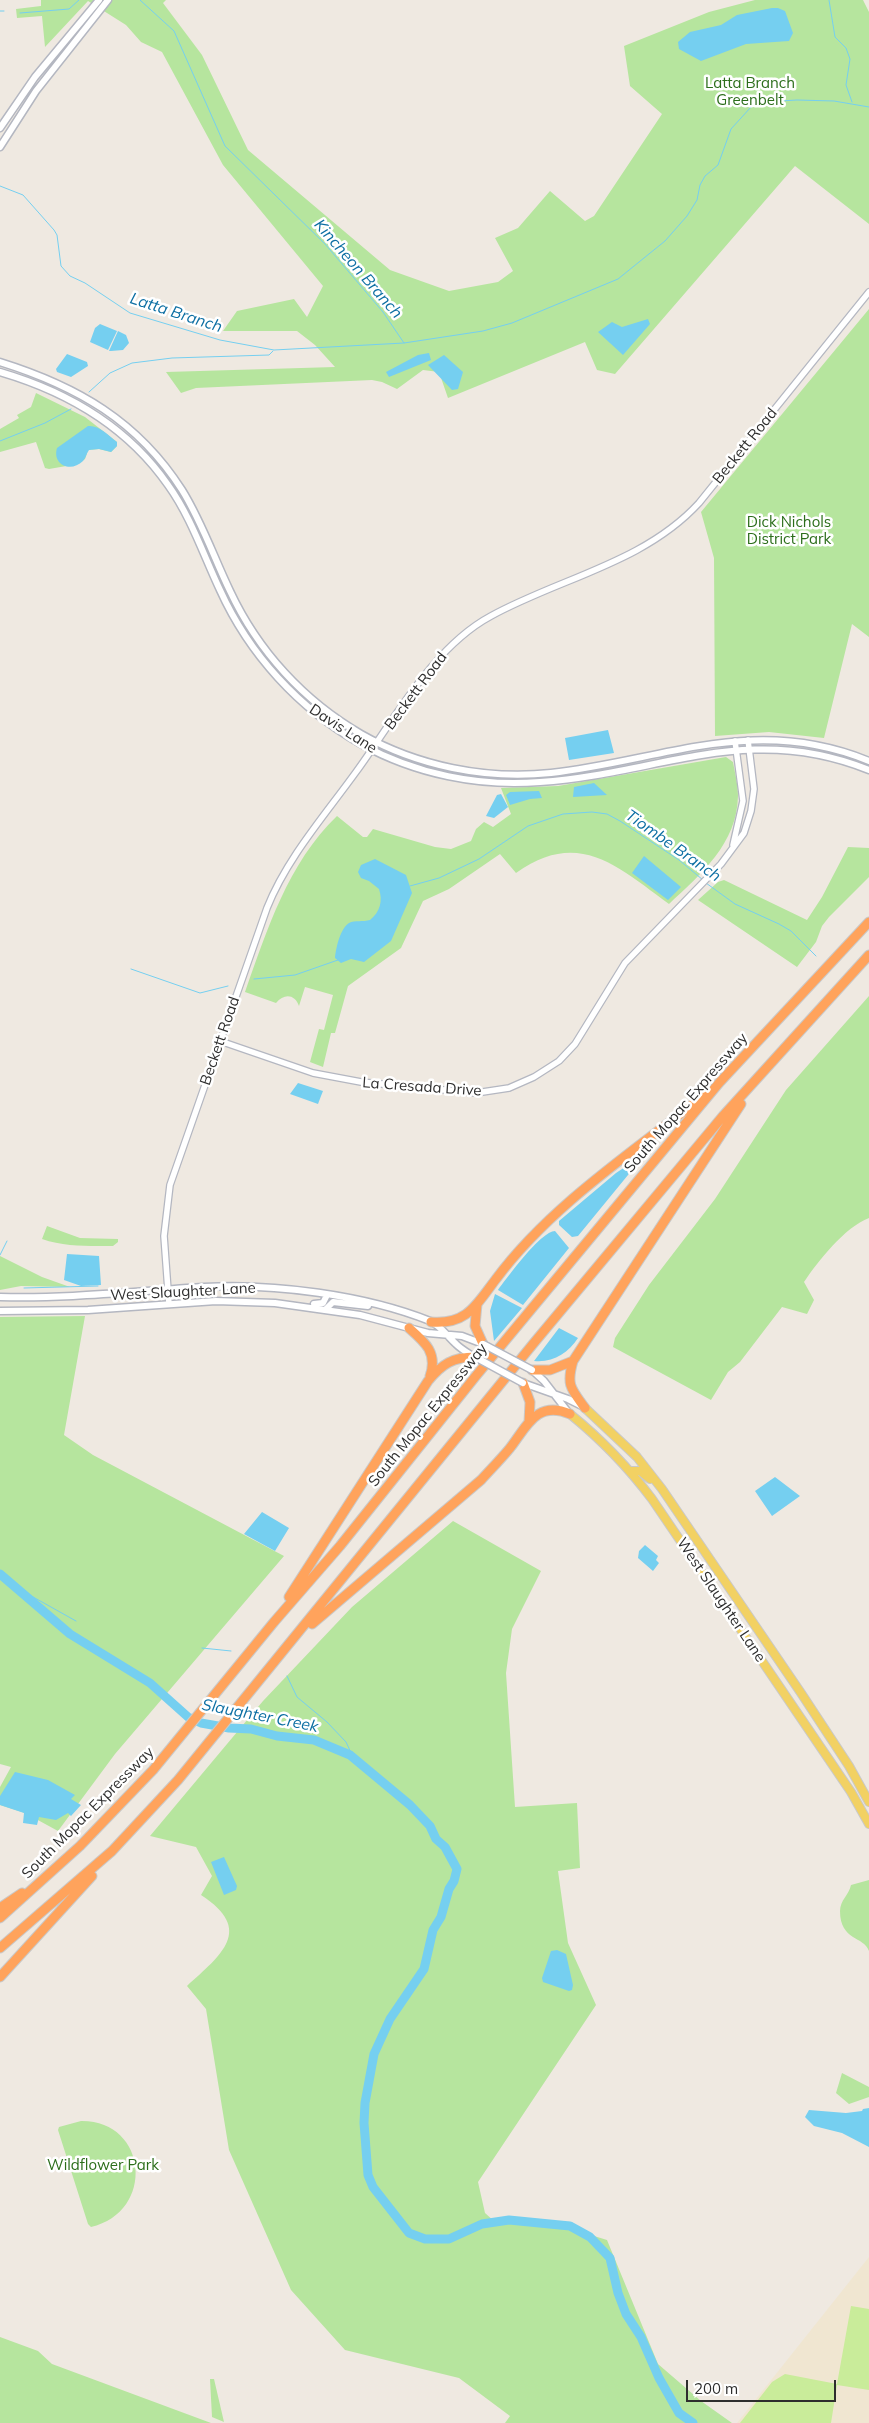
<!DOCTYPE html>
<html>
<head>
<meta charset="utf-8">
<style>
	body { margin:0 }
	#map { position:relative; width:869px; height:2423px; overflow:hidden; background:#efe9e1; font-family:Mulish,sans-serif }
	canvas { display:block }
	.scale { position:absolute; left:686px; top:2380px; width:150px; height:22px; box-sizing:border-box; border:2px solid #2e2e2e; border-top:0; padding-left:6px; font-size:15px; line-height:18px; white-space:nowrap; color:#2e2e2e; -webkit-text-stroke:4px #fff; paint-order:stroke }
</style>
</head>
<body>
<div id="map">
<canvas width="869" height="2423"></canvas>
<div class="scale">200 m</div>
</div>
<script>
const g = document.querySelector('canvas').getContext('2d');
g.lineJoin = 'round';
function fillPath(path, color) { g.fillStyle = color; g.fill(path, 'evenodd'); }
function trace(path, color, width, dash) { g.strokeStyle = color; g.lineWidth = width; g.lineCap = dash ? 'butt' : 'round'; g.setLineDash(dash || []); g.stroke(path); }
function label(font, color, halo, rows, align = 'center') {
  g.font = font + ' Mulish,sans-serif'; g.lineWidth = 5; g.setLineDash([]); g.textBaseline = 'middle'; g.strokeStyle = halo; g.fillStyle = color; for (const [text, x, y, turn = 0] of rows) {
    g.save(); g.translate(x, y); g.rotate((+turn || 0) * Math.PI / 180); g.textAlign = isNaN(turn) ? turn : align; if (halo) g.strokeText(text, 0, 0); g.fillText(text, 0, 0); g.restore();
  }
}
const education = new Path2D(`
	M 869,2257 L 869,2423 L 737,2423 Z`);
const green = new Path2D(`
	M 41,0 L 166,0 L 163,3 L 202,55 L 248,150 L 390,270 L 449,291 L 498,282 L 513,271 L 495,238 L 518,228 L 550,191 L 585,221 L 594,216 L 662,114 L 630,86 L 624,46 L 709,12 L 755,0 L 863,0 L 869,12 L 869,224 L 795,166 L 615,374 L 597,370 L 585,342 L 448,398 L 439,372 L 423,370 L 397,389 L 382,382 L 372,380 L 196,388 L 181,393 L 166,372 L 335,367 L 315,345 L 297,331 L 223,331 L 237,311 L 294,299 L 307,317 L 323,286 L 223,165 L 162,52 L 141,42 L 126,25 L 88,1 L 45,47 L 42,16 L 17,18 L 16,9 L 41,6 Z
	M 869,309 L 869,637 L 852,624 L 824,738 L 769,732 L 715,736 L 714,558 L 701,512 Z
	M 36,393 L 85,417 L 117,442 L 117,446 L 111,452 L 99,449 L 88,450 L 85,459 L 78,464 L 49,469 L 45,468 L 36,442 L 0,452 L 0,429 L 19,418 L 17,415 L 31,407 Z
	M 726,757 L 733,762 C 735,773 738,785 738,796 C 737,844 701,874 669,904 C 618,867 579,828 516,873 L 500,854 L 449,889 L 423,901 L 401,948 L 348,986 L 335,1033 L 331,1033 L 323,1067 L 310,1062 L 319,1029 L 324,1030 L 333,995 L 305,987 L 299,1006 C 295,994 284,993 276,1003 L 245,992 C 267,930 288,863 337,816 L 363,837 L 367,837 L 373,829 L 435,847 L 451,849 L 471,841 L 476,829 L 484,822 L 493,827 L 511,814 L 501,788 L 558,786 Z
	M 848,847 L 869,848 L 869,877 L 829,917 L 822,926 L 816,942 L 797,967 L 698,900 L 718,882 L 724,880 L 807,920 L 822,897 Z
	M 869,996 L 869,1218 C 845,1227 818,1261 804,1282 L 814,1300 L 807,1314 L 782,1307 L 740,1362 L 728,1372 L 711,1400 L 613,1347 L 615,1338 L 649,1285 L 715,1199 L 786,1090 Z
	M 47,1226 L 80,1238 L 118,1239 L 118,1242 L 113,1246 C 89,1246 65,1247 42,1239 Z
	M 0,1256 L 42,1277 L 70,1287 L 21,1286 L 0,1290 Z
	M 85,1316 L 64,1435 L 93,1455 L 284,1556 L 115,1754 L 58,1831 L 25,1813 L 0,1805 L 0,1787 L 11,1767 L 0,1764 L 0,1317 Z
	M 453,1521 L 541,1571 L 512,1629 L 506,1673 L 515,1807 L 577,1803 L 580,1868 L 558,1871 L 568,1943 L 596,2005 L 478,2182 L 485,2213 L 495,2222 L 565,2227 L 607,2240 L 658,2364 L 701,2401 L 732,2423 L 505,2423 L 510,2416 L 459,2378 L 345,2350 L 291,2290 L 229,2150 L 206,2009 L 187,1986 C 221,1955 255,1930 201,1895 L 212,1876 L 196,1847 L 150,1836 L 263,1701 L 352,1607 Z
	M 869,1880 L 869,1951 C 864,1936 840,1941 840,1911 C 840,1900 849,1895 851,1885 Z
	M 842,2073 L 869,2087 L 869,2097 L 849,2104 L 836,2093 Z
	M 81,2121 C 148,2120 156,2212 91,2227 L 88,2224 L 58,2130 L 59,2127 Z
	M 0,2337 L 38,2351 L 52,2364 L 211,2423 L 0,2423 Z
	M 210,2379 L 214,2379 L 224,2422 L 212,2417 Z`);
const pitch = new Path2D(`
	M 851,2306 L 869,2309 L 869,2390 L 837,2385 L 831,2423 L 740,2423 L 772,2382 L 785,2374 L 837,2384 Z`);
const water = new Path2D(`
	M 772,8 L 778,8 L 785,11 L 793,33 L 789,41 L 746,44 L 701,61 L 679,49 L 678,42 L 690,32 L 721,25 L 737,15 Z
	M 648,319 L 650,324 L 623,355 L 598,332 L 612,322 L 622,327 Z
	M 100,324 L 117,331 L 108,350 L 90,342 L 95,328 Z
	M 118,331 L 126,335 L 129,343 L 123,350 L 111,351 L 109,351 Z
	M 429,353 L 431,360 L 389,377 L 386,372 L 418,355 Z
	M 67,354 L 87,362 L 88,366 L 71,377 L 57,372 L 56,369 Z
	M 444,355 L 463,372 L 458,389 L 452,390 L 428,365 Z
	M 88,426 C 99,425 108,435 117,442 L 117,446 L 111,452 L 99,449 L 89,450 C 86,454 86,458 83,461 C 71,473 52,465 57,448 Z
	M 608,730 L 614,753 L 569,760 L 565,738 Z
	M 594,783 L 607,795 L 573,797 L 574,787 Z
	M 539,791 L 542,798 L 530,799 L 510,805 L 506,795 L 510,792 Z
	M 501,794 L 508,807 L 494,818 L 486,816 L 497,795 Z
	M 644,856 L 681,887 L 668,900 L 632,873 Z
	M 375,859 L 406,875 L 412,893 L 391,941 L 364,962 L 351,959 L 341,963 L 335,958 C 336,948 340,929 349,923 C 355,920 363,922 370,920 C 380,912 383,901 379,889 L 369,881 L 361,878 L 358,872 L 361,865 Z
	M 298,1083 L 323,1091 L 321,1096 L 298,1088 L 321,1096 L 318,1104 L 290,1094 Z
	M 625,1167 L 630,1172 L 628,1175 L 578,1236 L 572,1237 L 559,1225 L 559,1221 L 616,1173 Z
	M 555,1231 L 569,1248 L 523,1305 L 498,1290 C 507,1278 541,1231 555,1231 Z
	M 67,1254 L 99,1256 L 101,1285 L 81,1286 L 64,1280 Z
	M 495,1294 L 522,1308 L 494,1341 L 490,1311 Z
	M 559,1328 L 578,1338 C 568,1353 553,1363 534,1361 Z
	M 775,1477 L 800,1496 L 772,1516 L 755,1491 Z
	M 262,1512 L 289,1528 L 275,1551 L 244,1534 Z
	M 645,1545 L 658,1556 L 656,1560 L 659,1563 L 653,1571 L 638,1558 L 639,1551 Z
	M 15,1772 L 48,1780 L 75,1795 L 71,1799 L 81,1805 L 71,1816 L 68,1813 L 56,1820 L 39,1817 L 37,1825 L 23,1823 L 24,1813 L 0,1805 L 0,1796 Z
	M 224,1857 L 237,1886 L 236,1890 L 224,1895 L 211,1862 Z
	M 557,1950 L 566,1954 L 573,1985 L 572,1990 L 569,1991 L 543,1982 L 542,1978 L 551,1951 Z
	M 869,2108 L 869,2147 L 842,2133 L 814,2126 L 805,2117 L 809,2110 L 846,2113 L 862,2111 L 863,2109 Z`);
const stream = new Path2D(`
	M 140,0 L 174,31 L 225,146 L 325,244 L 383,312 L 404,343 L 483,331 L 512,323 L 618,279 L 665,241 L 687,216 L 697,200 L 700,185 L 705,176 L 718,165 L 731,129 L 751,107 L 763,102 L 797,100 L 834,101 L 869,107
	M 829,0 L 835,37 L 846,48 L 850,59 L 846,85 L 852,102
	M 0,11 L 4,11
	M 20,13 L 69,9 L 79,0
	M 0,186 L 23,195 L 54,230 L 57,235 L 61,266 L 70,276 L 85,283 L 130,313 L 220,340 L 274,350 L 404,343
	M 89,392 L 110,373 L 132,363 L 172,358 L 269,355 L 273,351
	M 0,441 L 45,423 L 71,409
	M 706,883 L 735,904 L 779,924 L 791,931 L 816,956
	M 410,886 L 439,878 L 479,859 L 528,826 L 563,814 L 592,812 L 607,814 L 620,821 L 679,860 L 703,880
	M 131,969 L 200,993 L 228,986
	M 254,979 L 295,975 L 338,960
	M 0,1255 L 7,1241
	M 24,1288 L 98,1286
	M 22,1595 L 26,1593 L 76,1621
	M 202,1648 L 231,1651
	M 287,1676 L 297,1697 L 327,1722 L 346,1742 L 353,1757`);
const river = new Path2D(`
	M 0,1574 L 70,1634 L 150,1683 L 188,1717 L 201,1723 L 229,1728 L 251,1729 L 277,1736 L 314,1740 L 350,1755 L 410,1805 L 430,1826 L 436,1839 L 445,1847 L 457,1869 L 454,1881 L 449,1889 L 441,1917 L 433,1930 L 424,1969 L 390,2019 L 374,2054 L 365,2103 L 364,2123 L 368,2175 L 373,2187 L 409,2233 L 425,2239 L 449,2239 L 482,2224 L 509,2220 L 570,2226 L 590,2237 L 610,2258 L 618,2293 L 626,2314 L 641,2337 L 659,2378 L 679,2413 L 693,2423`);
const tertiary = new Path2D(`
	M 733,845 L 743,801 L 735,741
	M 220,1041 L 313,1073 L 361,1082 L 476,1093 L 509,1088 L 534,1077 L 559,1061 L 575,1044 L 625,963 L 721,864 L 744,833 L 751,811 L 754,789 L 748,740
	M 169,1304 L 164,1236 L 170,1185 L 267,908 C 287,858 325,815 356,772 C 394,720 433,647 491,616 C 560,578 644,563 699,503 L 869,292`);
const secondary = new Path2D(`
	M 0,128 L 35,77 L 99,0
	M 0,147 L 36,91 L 108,0
	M 0,362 C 77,386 138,421 182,490 C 202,522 214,558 230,591 C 258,651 304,701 361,734 C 417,766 486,780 551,773 C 665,760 754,714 869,761
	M 0,372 C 68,392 127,426 168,485 C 191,517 203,554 220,590 C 249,654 299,709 361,744 C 415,774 479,787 540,782 C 660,774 748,721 869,770
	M 0,1297 C 68,1299 136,1291 204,1287 C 273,1283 365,1295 430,1321 C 441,1326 447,1336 456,1344 C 461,1349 468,1353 474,1357
	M 314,1304 L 323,1303 L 327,1295
	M 326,1309 L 333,1302 L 368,1306
	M 0,1311 L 88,1310 L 216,1301 L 275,1303 L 360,1315 L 428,1333 L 462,1336 L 483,1344
	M 532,1370 L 544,1381 L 568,1412
	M 523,1383 L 568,1399 L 582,1406`);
const primary = new Path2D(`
	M 585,1408 L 637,1457 L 662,1489 L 801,1693 L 849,1766 L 869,1802
	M 570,1414 C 602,1440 628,1467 652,1499 L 851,1792 L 869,1824
	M 632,1471 L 640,1471 L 650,1479`);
const motorway = new Path2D(`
	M 477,1304 L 475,1326 L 483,1344
	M 431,1322 C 467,1325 476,1305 496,1279 C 550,1206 634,1151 706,1094
	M 409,1328 C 425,1342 438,1353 430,1376
	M 532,1370 L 550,1370 L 573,1361
	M 523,1383 L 530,1402 L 529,1422
	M 585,1408 C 571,1389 566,1385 573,1361 L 741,1104
	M 289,1597 L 428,1381 C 442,1364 453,1357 475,1357
	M 312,1624 L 481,1480 C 491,1469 501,1459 510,1448 C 527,1426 537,1400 570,1414
	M 0,1908 L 22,1893
	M 0,1918 L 80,1846 L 153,1770 L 274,1622 L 340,1546 L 475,1377 L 719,1083 L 869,922
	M 0,1948 L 112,1851 L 178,1780 L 533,1344 L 723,1116 L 869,955
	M 0,1977 L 92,1876`);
const secondaryBridge = new Path2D(`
	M 483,1344 L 532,1370
	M 475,1357 L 523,1383`);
const parkNames = [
	["Latta Branch",750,83],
	["Greenbelt",750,100],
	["Dick Nichols",789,522],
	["District Park",789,539],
	["Wildflower Park",103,2165]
];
const streetNames = [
	["Beckett Road",745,446,-51],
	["Beckett Road",416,691,-53],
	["Davis Lane",343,729,33],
	["Beckett Road",220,1041,-71],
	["La Cresada Drive",422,1087,4],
	["South Mopac Expressway",686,1103,-49],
	["West Slaughter Lane",183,1292,-3],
	["South Mopac Expressway",428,1415,-51],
	["West Slaughter Lane",721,1600,56],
	["South Mopac Expressway",88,1813,-45]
];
const waterNames = [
	["Kincheon Branch",358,269,49],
	["Latta Branch",176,313,18],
	["Tiombe Branch",673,846,35],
	["Slaughter Creek",260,1716,11]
];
fillPath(education, '#f0e6d1');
fillPath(green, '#b6e59e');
fillPath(pitch, '#c9ec9a');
fillPath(water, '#75cff0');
trace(stream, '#75cff0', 1);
trace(river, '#75cff0', 9);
trace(tertiary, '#b4b7c1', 8);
trace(secondary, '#b4b7c1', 9);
trace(primary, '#c9c9c9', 10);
trace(motorway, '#c9c9c9', 11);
trace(tertiary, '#fff', 5.5);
trace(secondary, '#fff', 6);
trace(primary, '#f2d163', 8);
trace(motorway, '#ffa35c', 9);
trace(secondaryBridge, '#b4b7c1', 9, []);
trace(secondaryBridge, '#fff', 6);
label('15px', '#2c6e1b', '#fff', parkNames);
label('15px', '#2e2e2e', '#fff', streetNames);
label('italic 16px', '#0d6fa3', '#fff', waterNames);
</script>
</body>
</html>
